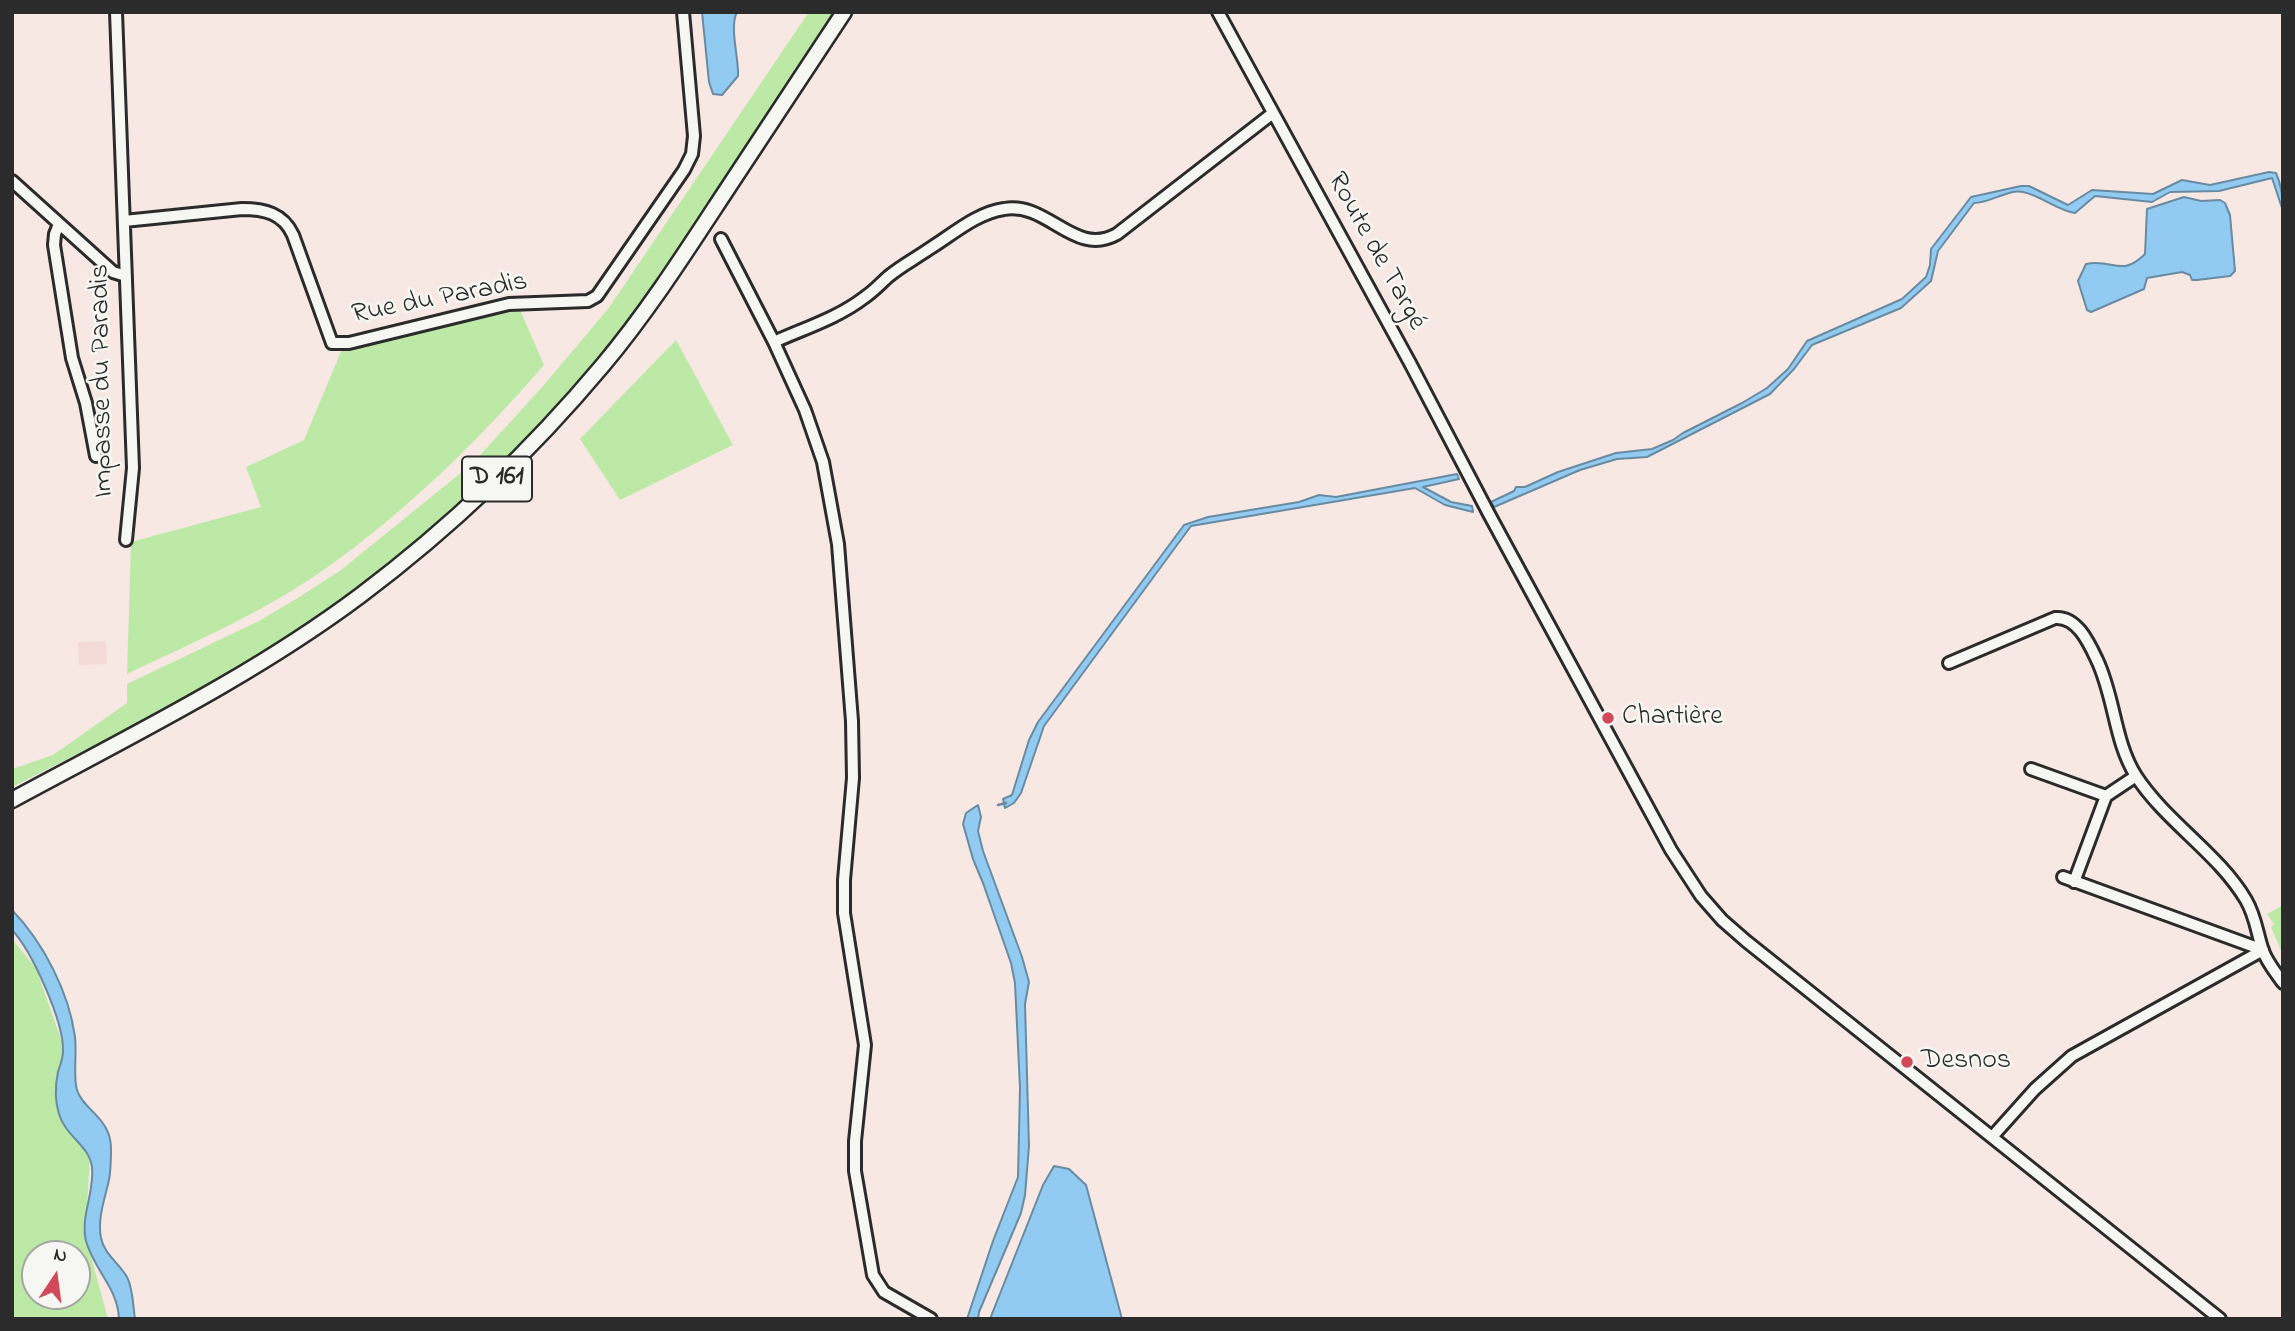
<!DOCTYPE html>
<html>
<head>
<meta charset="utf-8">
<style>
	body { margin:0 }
	#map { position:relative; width:2295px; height:1331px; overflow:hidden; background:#f7e8e4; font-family:"Indie Flower",sans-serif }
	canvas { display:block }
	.frame { position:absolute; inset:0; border:14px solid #2b2b2b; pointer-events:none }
	.north { position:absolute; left:21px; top:1240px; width:70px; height:70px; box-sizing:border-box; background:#f6f6f2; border:2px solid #a5a5a2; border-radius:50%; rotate:13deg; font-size:19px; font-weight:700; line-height:28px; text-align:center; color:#2b2b2b }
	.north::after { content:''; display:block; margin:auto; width:24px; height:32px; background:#d1495b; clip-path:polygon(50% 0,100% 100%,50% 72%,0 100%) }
</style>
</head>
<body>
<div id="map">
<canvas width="2295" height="1331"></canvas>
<div class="frame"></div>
<div class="north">N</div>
</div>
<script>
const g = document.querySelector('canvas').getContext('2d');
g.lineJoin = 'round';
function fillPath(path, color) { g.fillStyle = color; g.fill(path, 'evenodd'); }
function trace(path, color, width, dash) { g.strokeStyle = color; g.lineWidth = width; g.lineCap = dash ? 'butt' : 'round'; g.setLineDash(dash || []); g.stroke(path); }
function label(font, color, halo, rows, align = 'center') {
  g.font = font + ' "Indie Flower",sans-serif'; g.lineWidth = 5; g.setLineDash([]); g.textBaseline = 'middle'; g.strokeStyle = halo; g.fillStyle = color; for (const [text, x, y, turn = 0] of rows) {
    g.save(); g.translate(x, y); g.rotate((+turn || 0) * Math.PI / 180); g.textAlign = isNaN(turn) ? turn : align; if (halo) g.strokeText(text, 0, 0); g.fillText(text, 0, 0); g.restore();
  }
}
const built = new Path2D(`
	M 106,641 L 107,664 L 79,665 L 78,642 Z`);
const green = new Path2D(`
	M 809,12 L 835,12 C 796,72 756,131 717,191 C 674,255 632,320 581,378 C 487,488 376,583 252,659 C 176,707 93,746 12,787 L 12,769 L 53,755 L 127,703 L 127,684 L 259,621 L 296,599 L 341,570 L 473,463 L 543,386 L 608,309 Z
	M 520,310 L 544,365 C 478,441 408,510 325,569 C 264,612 194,642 127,674 L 131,542 L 261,507 L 246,467 L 304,440 L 342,349 Z
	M 676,340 L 733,445 L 620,500 L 580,439 Z
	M 2283,905 L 2283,955 L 2271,927 L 2274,924 L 2267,914 Z
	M 12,939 L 36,968 L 63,1045 L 60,1117 L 90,1158 L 85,1234 L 108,1319 L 12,1319 ZM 35,1254 L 77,1254 L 77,1296 L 35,1296 Z`);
const water = new Path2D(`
	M 702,12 L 737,12 C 729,27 739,58 738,76 L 722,95 L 713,94 L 709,82 Z
	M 2269,172 L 2276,173 C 2282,186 2283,198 2283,211 L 2272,178 L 2219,191 L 2170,192 L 2152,202 L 2095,196 L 2075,213 C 2056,210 2042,196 2023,192 C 2007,189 1991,203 1974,203 L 1938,251 L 1931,281 L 1901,308 L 1812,345 L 1794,369 L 1770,394 L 1647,457 L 1617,459 L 1580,470 L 1494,507 L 1491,502 L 1514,491 L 1516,487 L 1525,487 L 1558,472 L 1616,453 L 1652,449 L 1673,440 L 1683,433 L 1742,403 L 1767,388 L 1788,369 L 1807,341 L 1902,299 L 1926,277 L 1930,265 L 1931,249 L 1971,197 L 2021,186 L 2029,186 L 2068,205 L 2092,190 L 2153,194 L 2182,180 L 2210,185 Z
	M 2184,197 L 2201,201 L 2220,200 L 2225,203 L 2230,215 L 2235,271 L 2230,276 L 2197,280 L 2192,280 L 2190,275 L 2182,272 L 2147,278 L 2144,289 L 2091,312 L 2087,310 L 2078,281 L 2086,264 C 2113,258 2121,278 2145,254 L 2147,209 Z
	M 1457,474 L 1459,479 L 1423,487 L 1451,502 L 1472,506 L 1473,512 L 1445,505 L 1415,488 L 1191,526 L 1044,726 L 1021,793 L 1014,803 L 1005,808 L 1003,799 L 1012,795 L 1029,740 L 1038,722 L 1184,525 L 1208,517 L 1299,502 L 1319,495 L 1336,497 Z
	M 978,805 L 981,817 L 978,831 L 983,851 L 1022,957 L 1029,982 L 1025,1004 L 1029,1146 L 1025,1195 L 1021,1213 L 979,1312 L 978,1319 L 967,1319 L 993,1241 L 1018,1177 L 1020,1088 L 1015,983 L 1011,963 L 983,883 L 973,859 L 963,824 L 966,813 Z
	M 12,910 C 43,942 69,992 75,1037 C 77,1052 73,1078 77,1090 C 83,1110 111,1118 111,1148 C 111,1158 111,1170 109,1180 C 105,1198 97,1219 101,1238 C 104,1254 119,1263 127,1277 C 133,1288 133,1306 135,1319 L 119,1319 C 118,1288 94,1270 86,1241 C 80,1216 95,1192 92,1167 C 89,1145 66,1137 59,1114 C 55,1101 55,1086 58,1072 C 60,1065 63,1059 63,1051 C 64,1022 32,951 12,930 Z
	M 1054,1166 L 1069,1169 L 1086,1185 L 1122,1319 L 990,1319 L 1043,1185 Z`);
const stream = new Path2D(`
	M 998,805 L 1006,803`);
const minor = new Path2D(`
	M 116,12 L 133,468 L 126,540
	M 1218,12 L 1410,363 L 1489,514 L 1671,850 L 1701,896 L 1722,920 L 1746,941 L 2220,1319
	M 12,181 L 113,272 L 126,276
	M 124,221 L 242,209 C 264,209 283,213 293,235 L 332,343 L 349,343 L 509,304 L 588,301 L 597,296 L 684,170 L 692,154 L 694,136 L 683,12
	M 59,224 L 55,234 L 54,245 L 72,358 L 86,403 L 96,456
	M 721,239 L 774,342 L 805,410 L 823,462 L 838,544 L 852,721 L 853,778 L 844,880 L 844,913 L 865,1045 L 855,1141 L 855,1171 L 873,1275 L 884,1292 L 931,1319
	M 774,342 C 805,328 838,318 865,297 C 874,291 881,283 889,276 C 901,266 916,258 929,249 C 952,235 976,213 1004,209 C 1048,201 1074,258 1117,234 L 1273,113
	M 1949,663 L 2055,618 C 2077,616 2089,643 2097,660 C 2115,698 2114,741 2136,776 C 2167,823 2218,853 2246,900 C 2256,917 2257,934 2263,951 C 2267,962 2276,973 2283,983
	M 2031,769 L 2106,796
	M 2063,877 L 2263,950
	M 2074,882 L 2106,796 L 2136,776
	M 1992,1137 L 2035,1089 L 2072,1056 L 2263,950`);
const major = new Path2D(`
	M 12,800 C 130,736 253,676 361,595 C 450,528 531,451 603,365 C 645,315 682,258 718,203 C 760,139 802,76 844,12`);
const markers = [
	[1608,718,7,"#d1495b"],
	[1907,1062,7,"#d1495b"]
];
const shields = [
	[497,479,70]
];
const shieldNames = [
	["D 161",497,479]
];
const streetNames = [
	["Route de Targé",1375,252,61],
	["Rue du Paradis",440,300,-11],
	["Impasse du Paradis",104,381,-91]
];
const poiNames = [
	["Chartière",1622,718],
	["Desnos",1921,1062]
];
fillPath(built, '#f3dad6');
fillPath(green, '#bde9a6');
fillPath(water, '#92cbf1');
trace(water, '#698ba2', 2);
trace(stream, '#698ba2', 2.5);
trace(minor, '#2b2b2b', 16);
trace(major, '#2b2b2b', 19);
trace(minor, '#f6f6f2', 10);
trace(major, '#f6f6f2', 14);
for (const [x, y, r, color] of markers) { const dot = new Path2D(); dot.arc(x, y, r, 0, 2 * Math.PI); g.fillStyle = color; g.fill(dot); trace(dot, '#f6f6f2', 2.5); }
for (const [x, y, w] of shields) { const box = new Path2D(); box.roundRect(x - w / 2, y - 22.5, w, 45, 5); g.fillStyle = '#f6f6f2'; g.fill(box); trace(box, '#2b2b2b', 2); }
label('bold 26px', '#2b2b2b', null, shieldNames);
label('28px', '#2b2b2b', '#f6f6f2', streetNames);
label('28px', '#2b2b2b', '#f6f6f2', poiNames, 'left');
</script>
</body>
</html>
